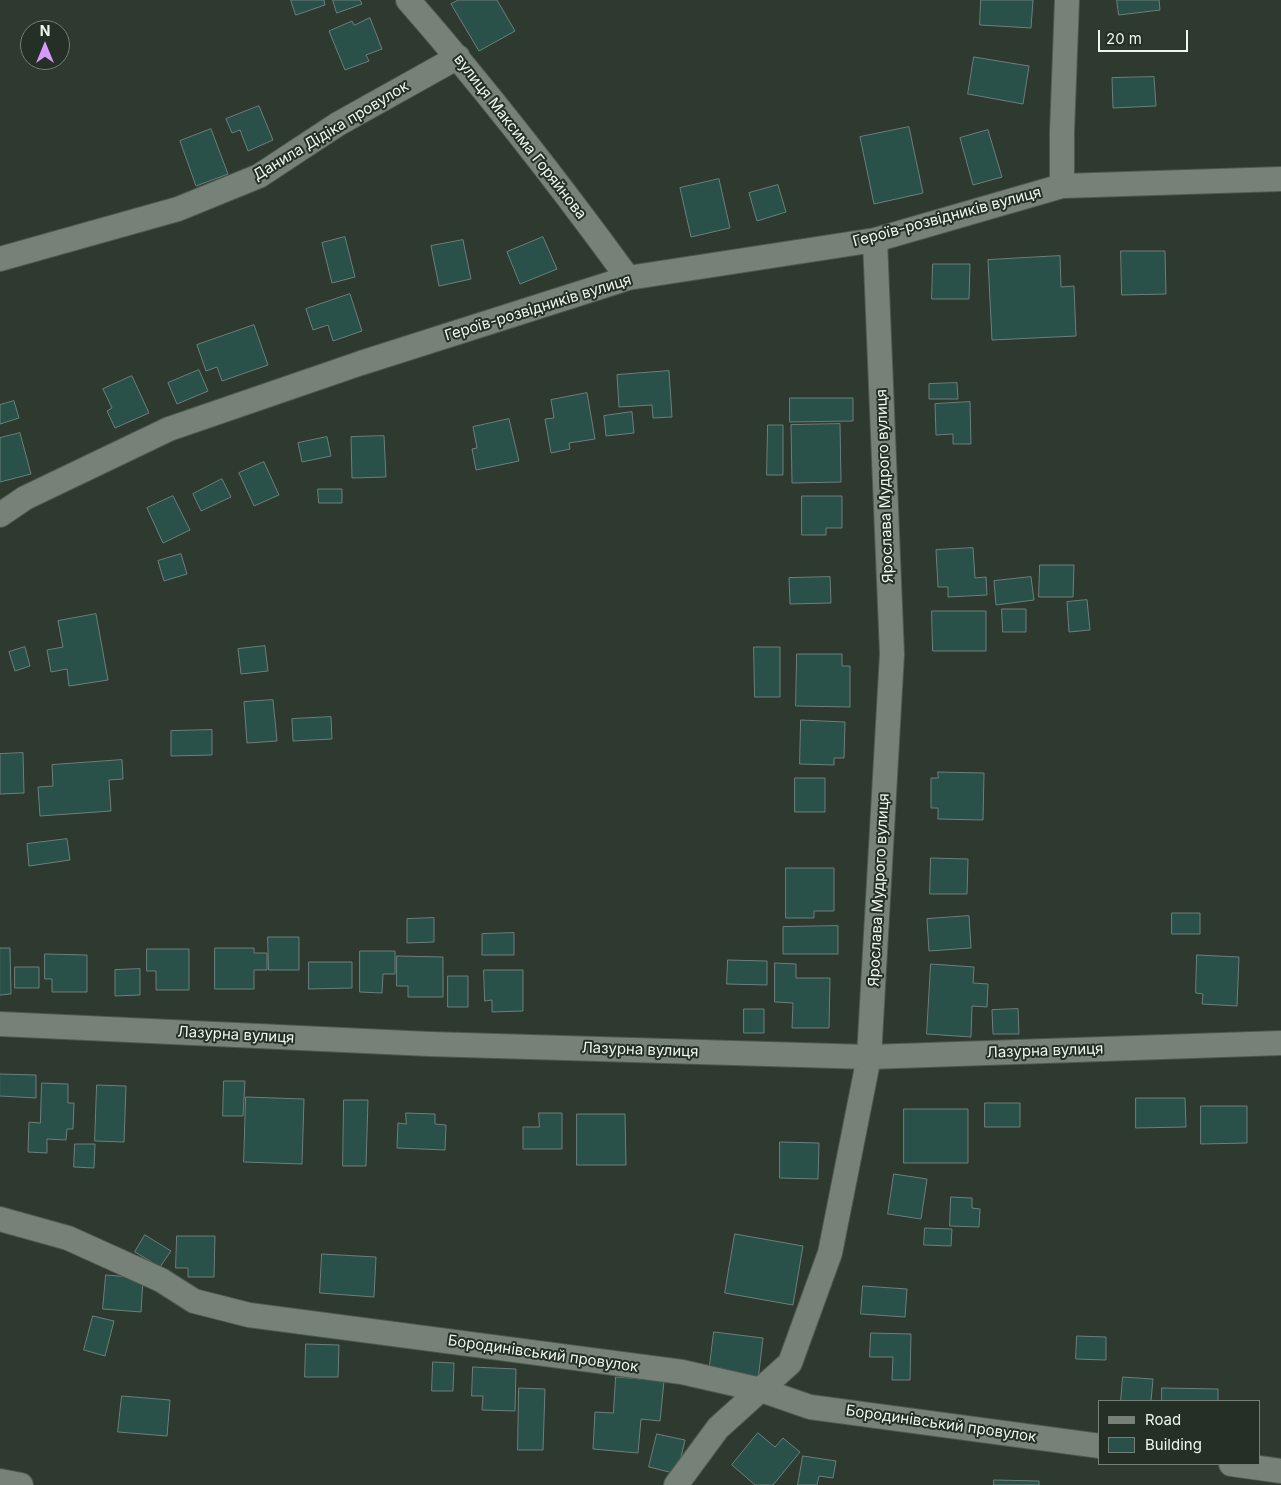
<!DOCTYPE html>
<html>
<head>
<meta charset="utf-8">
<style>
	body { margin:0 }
	#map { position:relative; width:1281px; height:1485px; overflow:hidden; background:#2e392f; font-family:Inter,sans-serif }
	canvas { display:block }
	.legend { position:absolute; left:1098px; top:1400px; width:162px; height:65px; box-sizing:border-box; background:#242f25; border:1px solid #757f76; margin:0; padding:6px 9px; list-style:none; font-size:15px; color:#eef6ef }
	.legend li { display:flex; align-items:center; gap:10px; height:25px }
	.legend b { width:25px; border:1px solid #757f76 }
	.north { position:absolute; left:20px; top:20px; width:50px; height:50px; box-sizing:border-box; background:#242f25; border:1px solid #757f76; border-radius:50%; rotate:0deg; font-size:14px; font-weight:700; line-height:20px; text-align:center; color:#eef6ef }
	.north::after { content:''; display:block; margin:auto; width:18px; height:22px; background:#d69bfa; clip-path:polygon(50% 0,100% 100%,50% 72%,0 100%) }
	.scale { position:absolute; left:1098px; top:30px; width:90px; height:22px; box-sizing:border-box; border:2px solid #eef6ef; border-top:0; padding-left:6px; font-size:15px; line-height:18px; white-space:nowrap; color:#eef6ef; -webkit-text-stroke:4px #242f25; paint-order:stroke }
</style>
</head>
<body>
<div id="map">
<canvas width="1281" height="1485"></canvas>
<ul class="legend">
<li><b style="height:6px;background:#768277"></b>Road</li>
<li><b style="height:14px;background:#2a504a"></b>Building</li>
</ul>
<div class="north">N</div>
<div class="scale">20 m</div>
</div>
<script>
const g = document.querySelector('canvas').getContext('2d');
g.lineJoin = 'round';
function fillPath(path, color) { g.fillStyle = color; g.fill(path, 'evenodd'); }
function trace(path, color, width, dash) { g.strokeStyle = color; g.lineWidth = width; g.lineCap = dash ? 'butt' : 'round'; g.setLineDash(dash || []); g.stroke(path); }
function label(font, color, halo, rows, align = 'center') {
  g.font = font + ' Inter,sans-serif'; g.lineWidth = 4; g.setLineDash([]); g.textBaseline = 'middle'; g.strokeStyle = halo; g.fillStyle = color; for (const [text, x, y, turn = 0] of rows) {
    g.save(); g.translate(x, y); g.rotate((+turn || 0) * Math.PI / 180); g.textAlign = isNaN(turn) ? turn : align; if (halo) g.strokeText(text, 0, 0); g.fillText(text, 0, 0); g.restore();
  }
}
const building = new Path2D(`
	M 291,0 L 324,0 L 325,5 L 296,15 Z
	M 333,0 L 360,0 L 362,4 L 337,13 Z
	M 459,0 L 497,0 L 515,31 L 479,51 L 451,4 Z
	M 981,0 L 1033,0 L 1031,28 L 980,25 Z
	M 1117,0 L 1159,0 L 1160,10 L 1119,15 Z
	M 370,18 L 382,49 L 366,55 L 369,61 L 345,70 L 329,31 L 352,21 L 354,25 Z
	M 974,57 L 1029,66 L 1023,104 L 968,94 Z
	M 1154,77 L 1156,106 L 1113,108 L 1112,78 Z
	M 259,106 L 273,140 L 248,151 L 240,130 L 232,133 L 226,119 Z
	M 909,127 L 923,193 L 874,204 L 860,137 Z
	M 211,129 L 228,174 L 196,186 L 180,141 Z
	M 988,130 L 1002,177 L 973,185 L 960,138 Z
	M 719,179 L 730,228 L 691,237 L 680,188 Z
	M 778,185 L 786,212 L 757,221 L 749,193 Z
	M 345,237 L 355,277 L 332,283 L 322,243 Z
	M 543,237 L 557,269 L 520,284 L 507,252 Z
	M 463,240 L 471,279 L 439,286 L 431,246 Z
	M 1121,251 L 1165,251 L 1166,294 L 1122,295 Z
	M 1060,256 L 1061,287 L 1074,286 L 1076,336 L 992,340 L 988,260 Z
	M 933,264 L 970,264 L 969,299 L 932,299 Z
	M 350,294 L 362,331 L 333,341 L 328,325 L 313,330 L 306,309 Z
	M 254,325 L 268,365 L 222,381 L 217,367 L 206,371 L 197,345 Z
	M 199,370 L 208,391 L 177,404 L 168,383 Z
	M 669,371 L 672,417 L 653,418 L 652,405 L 619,407 L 617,375 Z
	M 132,376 L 149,413 L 115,428 L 107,411 L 112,408 L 103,389 Z
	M 957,383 L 958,399 L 929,399 L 929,384 Z
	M 587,393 L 595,439 L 569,443 L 570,449 L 551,453 L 545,419 L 554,418 L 551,400 Z
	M 790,398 L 853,398 L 853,421 L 790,422 Z
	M 14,401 L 19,418 L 0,424 L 0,405 Z
	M 970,402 L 971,444 L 953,444 L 953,434 L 936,435 L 935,404 Z
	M 632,412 L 634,433 L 606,436 L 604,416 Z
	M 509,419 L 519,461 L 476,470 L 472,449 L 477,448 L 473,427 Z
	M 840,424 L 841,482 L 792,483 L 791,425 Z
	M 768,425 L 783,425 L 783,475 L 767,475 Z
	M 20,433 L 31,474 L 0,482 L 0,438 Z
	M 384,436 L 386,477 L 352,478 L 351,437 Z
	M 327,437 L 331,456 L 302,462 L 298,443 Z
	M 264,462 L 279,495 L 254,506 L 239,473 Z
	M 222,479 L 231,497 L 201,511 L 193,494 Z
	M 318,489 L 342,489 L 342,503 L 319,503 Z
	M 173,496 L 190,530 L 163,543 L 147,508 Z
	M 802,496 L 842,496 L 842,528 L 826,528 L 826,535 L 802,535 Z
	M 973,548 L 975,578 L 986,577 L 987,595 L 948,597 L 948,587 L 938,587 L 936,550 Z
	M 181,554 L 187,574 L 164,581 L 158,561 Z
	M 1040,565 L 1074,565 L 1073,597 L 1039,597 Z
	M 830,577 L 831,603 L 790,604 L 789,578 Z
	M 1031,577 L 1034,600 L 996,605 L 994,581 Z
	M 1087,600 L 1090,630 L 1069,632 L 1067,602 Z
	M 1002,609 L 1026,609 L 1026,632 L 1003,632 Z
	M 932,611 L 986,611 L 986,651 L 933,651 Z
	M 96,614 L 108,680 L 69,686 L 67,669 L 51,672 L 47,650 L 63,647 L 58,621 Z
	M 265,646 L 268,671 L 241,674 L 238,649 Z
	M 25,647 L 30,666 L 15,671 L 9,652 Z
	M 754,647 L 780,647 L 780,697 L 755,697 Z
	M 797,654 L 842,654 L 842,666 L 850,666 L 850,707 L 796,706 Z
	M 273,700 L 277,741 L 247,743 L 244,702 Z
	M 331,717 L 332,739 L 293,741 L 292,719 Z
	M 801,720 L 845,722 L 844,758 L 834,758 L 834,765 L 800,764 Z
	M 212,730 L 212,755 L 171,756 L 171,731 Z
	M 23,753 L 24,793 L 0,794 L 0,754 Z
	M 122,760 L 123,779 L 109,780 L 111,811 L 40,816 L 38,787 L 53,786 L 52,765 Z
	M 938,772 L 984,773 L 983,820 L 938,819 L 938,808 L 931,808 L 931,778 L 938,778 Z
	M 795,778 L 825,778 L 825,812 L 795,812 Z
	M 67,839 L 70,860 L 29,866 L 27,844 Z
	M 931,858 L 968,859 L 967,894 L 930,894 Z
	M 786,868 L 834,868 L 834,911 L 814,911 L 814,918 L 786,918 Z
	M 1172,913 L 1200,913 L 1200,934 L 1172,934 Z
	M 969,916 L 971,948 L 929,951 L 927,919 Z
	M 434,918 L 434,942 L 407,943 L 407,919 Z
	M 838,926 L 838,954 L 783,954 L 783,927 Z
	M 514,933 L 514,955 L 482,955 L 482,934 Z
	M 268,937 L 299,937 L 299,970 L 269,970 Z
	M 0,948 L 10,948 L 11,994 L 0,995 Z
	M 215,948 L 254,948 L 254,953 L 267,953 L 267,970 L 254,970 L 254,989 L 215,989 Z
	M 147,949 L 189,949 L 189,990 L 156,990 L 156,971 L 147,971 Z
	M 360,951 L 395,951 L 395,974 L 383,974 L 382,993 L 360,992 Z
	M 45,954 L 87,955 L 87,992 L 52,992 L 52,979 L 45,979 Z
	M 1197,955 L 1239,957 L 1237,1006 L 1202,1004 L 1203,994 L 1196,993 Z
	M 397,956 L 443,957 L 443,997 L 408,997 L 408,986 L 397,986 Z
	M 728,960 L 767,961 L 767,985 L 727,984 Z
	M 309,962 L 352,962 L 352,988 L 309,989 Z
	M 775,963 L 796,964 L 796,978 L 830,978 L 829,1028 L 792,1028 L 793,1003 L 775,1002 Z
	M 931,964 L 974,967 L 973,983 L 988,984 L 987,1007 L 972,1006 L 971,1037 L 927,1034 Z
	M 15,967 L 39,967 L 39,988 L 15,988 Z
	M 140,969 L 140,995 L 115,996 L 115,970 Z
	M 484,970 L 523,970 L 523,1011 L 492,1012 L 492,1000 L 485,1001 Z
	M 448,976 L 468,976 L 468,1007 L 448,1007 Z
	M 744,1009 L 764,1009 L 764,1033 L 744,1033 Z
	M 1018,1009 L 1019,1034 L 993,1034 L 992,1010 Z
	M 0,1074 L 36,1075 L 36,1098 L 0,1096 Z
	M 224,1081 L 245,1081 L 243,1116 L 223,1116 Z
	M 42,1083 L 68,1084 L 68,1103 L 74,1103 L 73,1129 L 67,1129 L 66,1140 L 47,1139 L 47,1153 L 28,1152 L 29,1122 L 40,1123 Z
	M 97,1085 L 126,1086 L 124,1142 L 95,1141 Z
	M 246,1097 L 304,1099 L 302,1164 L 244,1162 Z
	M 1136,1098 L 1185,1098 L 1186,1127 L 1136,1128 Z
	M 344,1100 L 368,1100 L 366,1166 L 343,1166 Z
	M 985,1103 L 1020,1103 L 1020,1127 L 985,1127 Z
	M 1201,1106 L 1247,1106 L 1247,1143 L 1201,1144 Z
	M 904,1109 L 968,1109 L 968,1163 L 904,1163 Z
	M 406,1113 L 435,1114 L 435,1124 L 446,1125 L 445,1150 L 397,1148 L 398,1123 L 406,1124 Z
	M 539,1113 L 562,1113 L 562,1149 L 523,1149 L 523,1127 L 539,1127 Z
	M 577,1114 L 625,1114 L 626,1165 L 577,1165 Z
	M 780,1142 L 819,1143 L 818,1179 L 780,1178 Z
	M 75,1144 L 95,1144 L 94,1168 L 74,1167 Z
	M 894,1174 L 927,1179 L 921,1219 L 888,1214 Z
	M 951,1197 L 972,1198 L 972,1208 L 980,1209 L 979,1227 L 950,1226 Z
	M 925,1228 L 952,1229 L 951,1246 L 924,1245 Z
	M 735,1234 L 803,1246 L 793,1305 L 725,1293 Z
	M 145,1235 L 171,1251 L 160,1267 L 135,1252 Z
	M 177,1236 L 215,1236 L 214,1277 L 188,1277 L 188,1268 L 176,1268 Z
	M 322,1254 L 376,1257 L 374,1297 L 320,1293 Z
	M 106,1275 L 143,1278 L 141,1312 L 103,1309 Z
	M 863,1286 L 907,1289 L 905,1317 L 861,1314 Z
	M 93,1316 L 114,1321 L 105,1356 L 84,1350 Z
	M 714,1332 L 763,1338 L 758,1380 L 709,1373 Z
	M 871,1333 L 911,1334 L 910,1380 L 892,1380 L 893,1357 L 870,1357 Z
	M 1077,1336 L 1106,1337 L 1106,1360 L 1076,1359 Z
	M 306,1344 L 339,1345 L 338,1377 L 305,1377 Z
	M 433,1362 L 454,1363 L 453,1391 L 432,1391 Z
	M 473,1367 L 516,1369 L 515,1411 L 482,1410 L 483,1396 L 472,1396 Z
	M 616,1377 L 664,1381 L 660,1421 L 641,1419 L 638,1453 L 593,1449 L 595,1412 L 613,1413 Z
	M 1123,1377 L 1153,1379 L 1151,1401 L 1121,1401 Z
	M 519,1388 L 545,1389 L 543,1450 L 518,1450 Z
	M 1162,1388 L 1218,1389 L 1218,1401 L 1162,1401 Z
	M 122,1396 L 170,1400 L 167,1436 L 118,1432 Z
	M 758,1433 L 775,1447 L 783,1438 L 800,1452 L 773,1485 L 755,1485 L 732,1465 Z
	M 657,1434 L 685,1440 L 677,1474 L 649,1467 Z
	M 803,1456 L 836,1461 L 833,1478 L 819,1476 L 817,1485 L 798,1485 Z
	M 994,1480 L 1039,1481 L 1039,1485 L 994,1485 Z`);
const minor = new Path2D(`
	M 408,0 C 486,89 558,182 628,278
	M 1062,186 L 1062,132 L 1067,0
	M 0,259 L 178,209 L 259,176 L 338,124 L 458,57
	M 0,515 L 25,498 L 169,429 L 361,363 L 628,278 L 875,240 L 1062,186 L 1281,179
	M 0,1024 L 429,1044 L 869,1057 L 1281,1043
	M 0,1219 L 68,1238 L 161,1280 L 194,1301 L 249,1315 L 682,1372 L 761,1390 L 810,1407 L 1100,1446
	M 1231,1464 L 1281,1471
	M 0,1481 L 21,1485
	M 676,1485 L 718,1428 L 790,1363 L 830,1253 L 869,1057 L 892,654 L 875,240`);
const streetNames = [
	["Данила Дідіка провулок",331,131,-31],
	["вулиця Максима Горяйнова",520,137,52],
	["Героїв-розвідників вулиця",947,217,-15],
	["Героїв-розвідників вулиця",538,308,-17],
	["Ярослава Мудрого вулиця",885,486,-92],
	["Ярослава Мудрого вулиця",879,890,-87],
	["Лазурна вулиця",236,1035,3],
	["Лазурна вулиця",640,1050,2],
	["Лазурна вулиця",1045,1051,-2],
	["Бородинівський провулок",543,1354,8],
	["Бородинівський провулок",941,1424,8]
];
fillPath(building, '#2a504a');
trace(building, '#6d7f7b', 1);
trace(minor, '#4e584f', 26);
trace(minor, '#768277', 24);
label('15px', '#eef6ef', '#242f25', streetNames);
</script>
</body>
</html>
